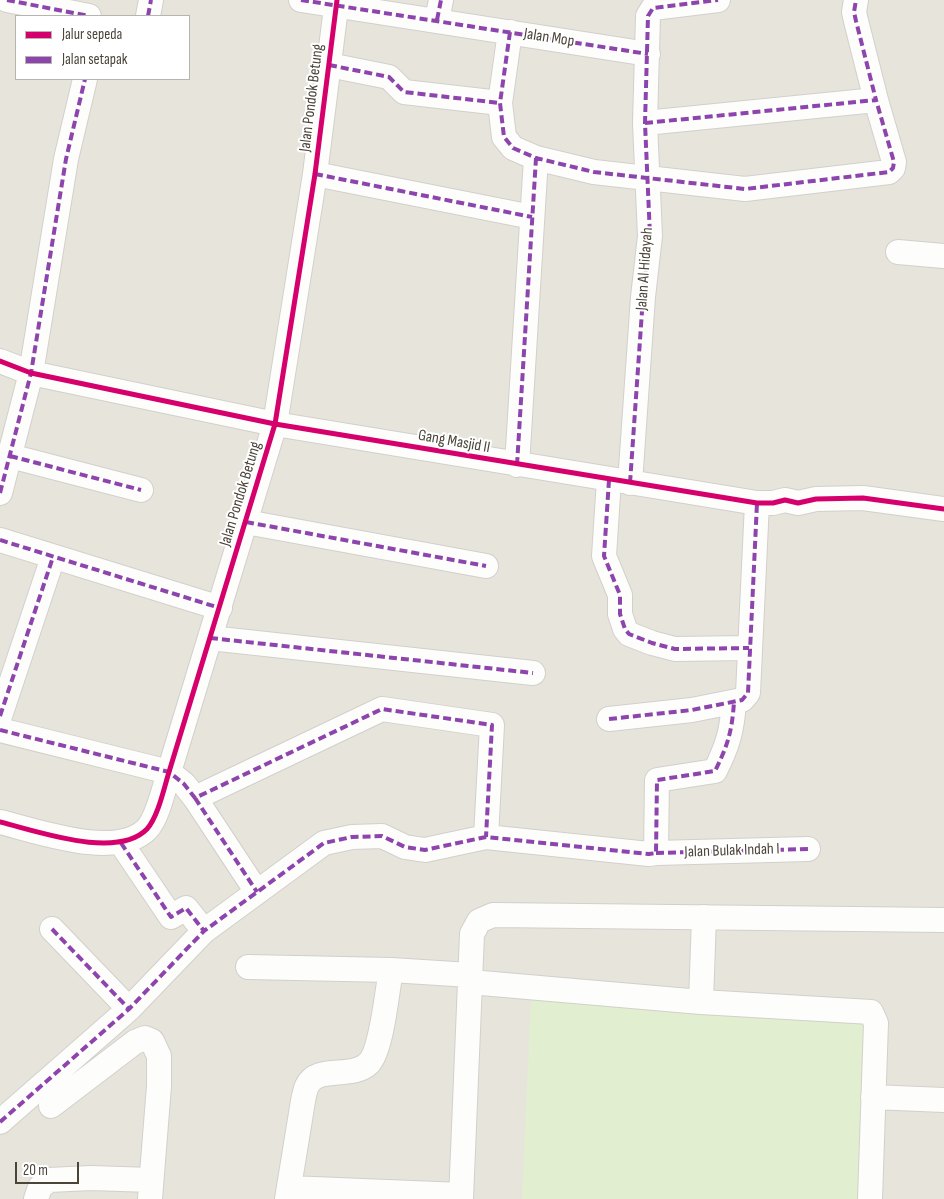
<!DOCTYPE html>
<html>
<head>
<meta charset="utf-8">
<style>
	body { margin:0 }
	#map { position:relative; width:944px; height:1199px; overflow:hidden; background:#f4f2ee; font-family:"Sofia Sans Condensed",sans-serif }
	canvas { display:block }
	.legend { position:absolute; left:15px; top:15px; width:175px; height:65px; box-sizing:border-box; background:#fff; border:1px solid #b7b4b0; margin:0; padding:6px 9px; list-style:none; font-size:15px; color:#4b4439 }
	.legend li { display:flex; align-items:center; gap:10px; height:25px }
	.legend b { width:25px; border:1px solid #b7b4b0 }
	.scale { position:absolute; left:15px; top:1162px; width:64px; height:22px; box-sizing:border-box; border:2px solid #4b4439; border-top:0; padding-left:6px; font-size:15px; line-height:18px; white-space:nowrap; color:#4b4439; -webkit-text-stroke:4px #fff; paint-order:stroke }
</style>
</head>
<body>
<div id="map">
<canvas width="944" height="1199"></canvas>
<ul class="legend">
<li><b style="height:6px;background:#d6006c"></b>Jalur sepeda</li>
<li><b style="height:6px;background:#8e44ad"></b>Jalan setapak</li>
</ul>
<div class="scale">20 m</div>
</div>
<script>
const g = document.querySelector('canvas').getContext('2d');
g.lineJoin = 'round';
function fillPath(path, color) { g.fillStyle = color; g.fill(path, 'evenodd'); }
function trace(path, color, width, dash) { g.strokeStyle = color; g.lineWidth = width; g.lineCap = dash ? 'butt' : 'round'; g.setLineDash(dash || []); g.stroke(path); }
function label(font, color, halo, rows, align = 'center') {
  g.font = font + ' "Sofia Sans Condensed",sans-serif'; g.lineWidth = 4; g.setLineDash([]); g.textBaseline = 'middle'; g.strokeStyle = halo; g.fillStyle = color; for (const [text, x, y, turn = 0] of rows) {
    g.save(); g.translate(x, y); g.rotate((+turn || 0) * Math.PI / 180); g.textAlign = isNaN(turn) ? turn : align; if (halo) g.strokeText(text, 0, 0); g.fillText(text, 0, 0); g.restore();
  }
}
const residential = new Path2D(`
	M 0,0 L 944,0 L 944,1199 L 0,1199 ZM 16,16 L 189,16 L 189,79 L 16,79 Z`);
const green = new Path2D(`
	M 531,1000 L 868,1016 L 859,1199 L 522,1199 Z`);
const minor = new Path2D(`
	M 7,0 L 89,16
	M 301,0 L 648,54
	M 148,16 L 151,0
	M 437,20 L 441,0
	M 510,32 L 500,103 L 504,137 L 513,148 L 536,158 L 594,172 L 745,189 L 889,172 L 893,168 L 894,162 L 876,100
	M 329,65 L 389,77 L 404,92 L 500,103
	M 645,123 L 876,100 L 856,21 L 854,12 L 856,0
	M 315,174 L 532,217
	M 898,252 L 944,256
	M 0,361 L 31,373 L 275,424 L 757,503 L 773,503 L 785,500 L 798,503 L 816,499 L 863,498 L 944,509
	M 10,456 L 141,490
	M 517,465 L 536,158
	M 609,480 L 604,556 L 620,595 L 620,614 L 625,629 L 629,634 L 652,643 L 675,649 L 749,648
	M 630,483 L 643,297 L 650,236 L 645,123 L 648,16 L 653,8 L 718,0
	M 0,493 L 31,373 L 66,159 L 85,79
	M 246,522 L 486,566
	M 0,540 L 220,608
	M 210,638 L 533,673
	M 0,716 L 53,557
	M 609,719 L 692,710 L 742,700 L 748,693 L 757,503
	M 0,730 L 169,772 L 184,784 L 195,798 L 382,709 L 492,725 L 486,837
	M 195,798 L 257,892
	M 0,822 C 37,831 117,860 147,829 C 158,817 164,788 169,772 L 275,424 L 315,174 L 337,0
	M 121,843 L 171,917 L 186,908 L 204,931 L 324,843 L 352,837 L 382,836 L 405,847 L 425,850 L 486,837 L 649,854 L 656,853 L 657,780 L 715,771 C 728,745 732,731 734,702
	M 656,853 L 808,849
	M 52,929 L 129,1009
	M 248,967 L 391,970
	M 470,982 L 701,1002 L 871,1012 L 876,1023 L 870,1199
	M 701,1002 L 704,917
	M 873,1097 L 944,1100
	M 51,1106 L 135,1042 L 145,1038 L 152,1041 L 159,1056 L 159,1086 L 150,1199
	M 0,1122 L 129,1009 L 204,931
	M 289,1188 L 461,1195
	M 36,1199 L 40,1187 L 49,1180 L 91,1178 L 151,1180
	M 287,1199 L 303,1101 C 304,1096 305,1090 307,1086 C 317,1064 352,1080 369,1063 C 382,1049 387,991 391,970 L 470,975
	M 461,1199 L 472,934 L 479,921 L 493,915 L 944,920`);
const quiet = new Path2D(`
	M 7,0 L 89,16
	M 301,0 L 648,54
	M 148,16 L 151,0
	M 437,20 L 441,0
	M 510,32 L 500,103 L 504,137 L 513,148 L 536,158 L 594,172 L 745,189 L 889,172 L 893,168 L 894,162 L 876,100
	M 329,65 L 389,77 L 404,92 L 500,103
	M 645,123 L 876,100 L 856,21 L 854,12 L 856,0
	M 315,174 L 532,217
	M 10,456 L 141,490
	M 517,465 L 536,158
	M 609,480 L 604,556 L 620,595 L 620,614 L 625,629 L 629,634 L 652,643 L 675,649 L 749,648
	M 630,483 L 643,297 L 650,236 L 645,123 L 648,16 L 653,8 L 718,0
	M 0,493 L 31,373 L 66,159 L 85,79
	M 246,522 L 486,566
	M 0,540 L 220,608
	M 210,638 L 533,673
	M 0,716 L 53,557
	M 609,719 L 692,710 L 742,700 L 748,693 L 757,503
	M 0,730 L 169,772 L 184,784 L 195,798 L 382,709 L 492,725 L 486,837
	M 195,798 L 257,892
	M 121,843 L 171,917 L 186,908 L 204,931 L 324,843 L 352,837 L 382,836 L 405,847 L 425,850 L 486,837 L 649,854 L 656,853 L 657,780 L 715,771 C 728,745 732,731 734,702
	M 656,853 L 808,849
	M 52,929 L 129,1009
	M 0,1122 L 129,1009 L 204,931`);
const cycleway = new Path2D(`
	M 0,361 L 31,373 L 275,424 L 757,503 L 773,503 L 785,500 L 798,503 L 816,499 L 863,498 L 944,509
	M 0,822 C 37,831 117,860 147,829 C 158,817 164,788 169,772 L 275,424 L 315,174 L 337,0`);
const streetNames = [
	["Jalan Mop",549,38,9],
	["Jalan Pondok Betung",312,98,-83],
	["Jalan Al Hidayah",645,269,-86],
	["Gang Masjid II",454,442,10],
	["Jalan Pondok Betung",241,494,-73],
	["Jalan Bulak Indah I",732,851,-2]
];
fillPath(residential, '#e7e4dc');
fillPath(green, '#e1eecf');
trace(minor, '#d2d0cb', 26);
trace(minor, '#fdfdfc', 24);
trace(quiet, '#8e44ad', 4, [8, 4]);
trace(cycleway, '#d6006c', 5);
label('16px', '#4b4439', '#fff', streetNames);
</script>
</body>
</html>
